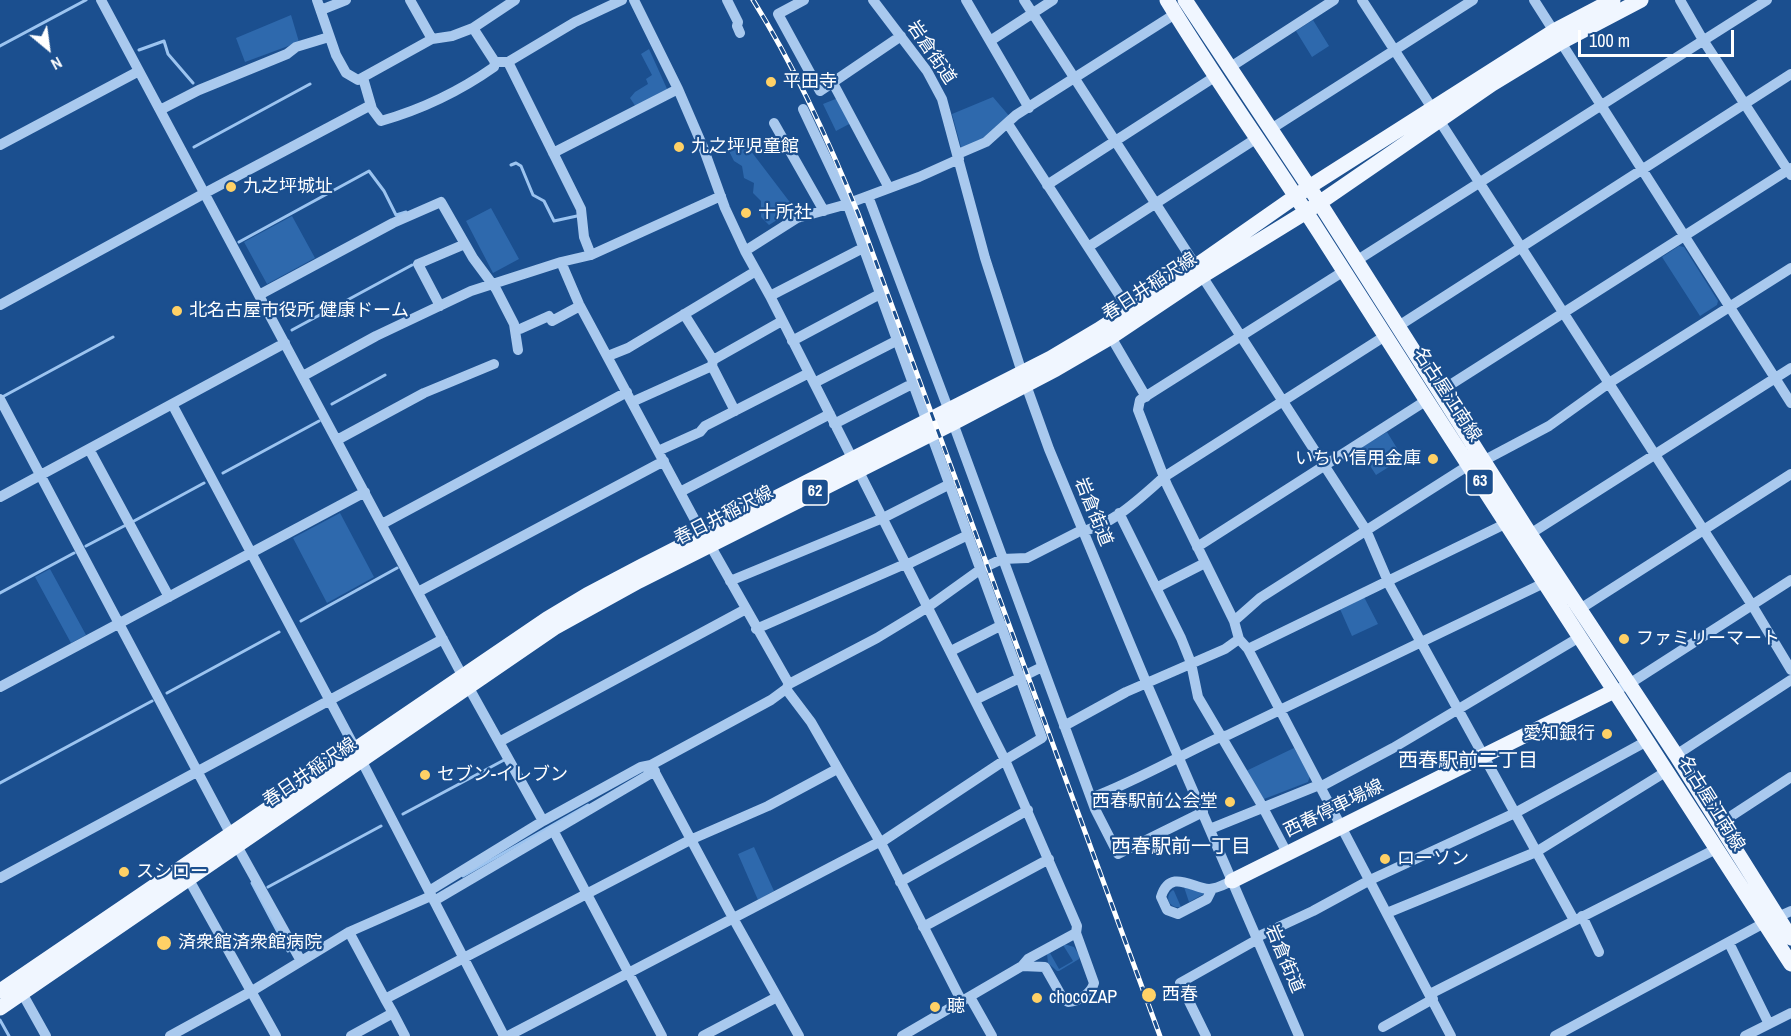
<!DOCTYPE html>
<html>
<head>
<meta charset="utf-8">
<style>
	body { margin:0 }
	#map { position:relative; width:1791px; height:1036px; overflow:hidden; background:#1b4f8f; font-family:"Archivo Narrow",sans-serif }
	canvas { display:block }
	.north { position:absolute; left:18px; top:18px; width:60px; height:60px; -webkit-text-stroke:4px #1b4f8f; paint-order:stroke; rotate:151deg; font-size:16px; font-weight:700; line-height:24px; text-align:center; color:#fff }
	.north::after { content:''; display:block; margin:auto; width:21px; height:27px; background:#fff; clip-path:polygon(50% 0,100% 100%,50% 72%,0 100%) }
	.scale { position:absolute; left:1578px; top:30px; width:156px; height:27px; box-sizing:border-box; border:3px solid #fff; border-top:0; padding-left:8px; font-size:18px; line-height:21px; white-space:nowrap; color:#fff; -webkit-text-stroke:4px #1b4f8f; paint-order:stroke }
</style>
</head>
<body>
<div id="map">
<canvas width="1791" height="1036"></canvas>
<div class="north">N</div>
<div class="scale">100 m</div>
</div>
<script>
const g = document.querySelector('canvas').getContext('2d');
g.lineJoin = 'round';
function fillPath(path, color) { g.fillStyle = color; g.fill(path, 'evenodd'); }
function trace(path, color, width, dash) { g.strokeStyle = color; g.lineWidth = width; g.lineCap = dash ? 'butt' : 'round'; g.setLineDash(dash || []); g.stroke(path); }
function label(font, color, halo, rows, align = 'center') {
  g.font = font + ' "Archivo Narrow","Noto Sans JP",sans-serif'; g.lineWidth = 4.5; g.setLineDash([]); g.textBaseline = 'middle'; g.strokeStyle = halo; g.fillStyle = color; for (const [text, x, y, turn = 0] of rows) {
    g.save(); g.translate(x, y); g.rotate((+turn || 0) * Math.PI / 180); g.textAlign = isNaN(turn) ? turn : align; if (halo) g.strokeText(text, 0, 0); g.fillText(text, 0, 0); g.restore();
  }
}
const green = new Path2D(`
	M 291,15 L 299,42 L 245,62 L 236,38 Z
	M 1313,20 L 1329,46 L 1312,57 L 1296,31 Z
	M 649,49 L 668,91 L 636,107 L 630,98 L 635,92 L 648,84 L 646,79 L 652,75 L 641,54 Z
	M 993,97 L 1010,117 L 984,140 L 964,148 L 961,147 L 952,114 Z
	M 838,98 L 851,123 L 836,131 L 823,104 Z
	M 737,137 L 741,138 L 792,205 L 793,210 L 769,225 L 761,217 L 761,201 L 753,193 L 754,183 L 744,178 L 742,166 L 734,161 L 729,151 L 733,146 L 732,141 Z
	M 491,208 L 519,259 L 493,273 L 466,221 Z
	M 292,216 L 315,258 L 267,284 L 244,242 Z
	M 1679,246 L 1684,247 L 1718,301 L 1717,305 L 1700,316 L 1662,257 Z
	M 1387,432 L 1403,458 L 1376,475 L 1359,449 Z
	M 340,513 L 374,577 L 327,603 L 293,538 Z
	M 50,569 L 86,635 L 71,643 L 35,577 Z
	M 1364,597 L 1378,624 L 1352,636 L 1340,609 Z
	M 1294,748 L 1310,776 L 1308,782 L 1264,799 L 1246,771 Z
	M 754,847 L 774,891 L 758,900 L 738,854 Z
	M 1184,887 L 1203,892 L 1204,894 L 1189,902 Z
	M 1173,890 L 1174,891 L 1181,907 C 1170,909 1163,897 1173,890 Z
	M 1064,944 L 1074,947 L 1079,955 L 1079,959 L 1059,971 L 1057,971 L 1048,963 L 1047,954 ZM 1063,945 L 1073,961 L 1059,969 L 1050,953 Z`);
const stream = new Path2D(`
	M 0,46 L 86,0
	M 139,50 L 164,41 L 168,54 L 193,83
	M 194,147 L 310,84
	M 511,165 L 516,163 L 521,166 L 533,195 L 544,201 L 554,221 L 577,216
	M 239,242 L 369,171 L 384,191 L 396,215 L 406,212
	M 292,330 L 412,265
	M 4,396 L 113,337
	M 332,404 L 385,375
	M 223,473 L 319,421
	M 134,521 L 204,483
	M 86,546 L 126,525
	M 0,593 L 74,553
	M 301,621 L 397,568
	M 167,693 L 279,632
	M 0,783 L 152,701
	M 403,814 L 504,760
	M 463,876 L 588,805
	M 252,883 L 288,951
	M 268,887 L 381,826
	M 0,1020 L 9,1036`);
const minor = new Path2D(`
	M 101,0 L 462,675
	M 317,0 L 336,55 L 346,73 L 358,80 L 432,39 L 452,36 L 473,28 L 515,0
	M 410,0 L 432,39
	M 634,0 L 678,89 L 703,147 L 725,208 L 745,251 L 770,296 L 1005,760 L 1077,926 L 1076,933 L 1094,983 C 1091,994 1079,1001 1068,1002 L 1062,997 L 1045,967 L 1022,966
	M 727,0 L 738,22 L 737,26 L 740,33
	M 804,0 L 778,14 L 820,91 L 901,36
	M 873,0 L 927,71 L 942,99 L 985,258 L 1026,385 L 1049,449 L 1146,682 L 1299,1036
	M 966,0 L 1029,108
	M 1024,0 L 1196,266
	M 1362,0 L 1432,108
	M 1534,0 L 1791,403
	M 1680,0 L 1703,40 L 1791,175
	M 321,10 L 346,0
	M 473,28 L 495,62 L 508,62 L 575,22 L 622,0
	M 990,41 L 1053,0
	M 508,62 L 581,209 L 584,237 L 591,255
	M 1229,68 L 1334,0
	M 363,78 L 372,109 L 381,121 C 423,109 460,91 494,67 L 495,62
	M 833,83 L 889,188
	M 803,109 L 846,200 L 927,422
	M 160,110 L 199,90 L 287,54 L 296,47 L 329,37
	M 1439,120 L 1752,605 L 1791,670
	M 774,123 L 824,211
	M 1008,124 L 1129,310
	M 1271,129 L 1473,0
	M 0,145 L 139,71
	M 553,153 L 678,89
	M 958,154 L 986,142 L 1016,115 L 1175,14
	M 1047,185 L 1216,76
	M 868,196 L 949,411
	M 1088,247 L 1257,138
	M 745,251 L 797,218 L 844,205 L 919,177 L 959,159
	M 1356,261 L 1767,0
	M 561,262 L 579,304 L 703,535
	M 1344,271 L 1140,400 L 1138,410 L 1167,485 L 1234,621 L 1239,639 L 1248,649 L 1451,1036
	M 1202,276 L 1366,530 L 1390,586 L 1574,920
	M 259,295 L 393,223 L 441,202 L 473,258 L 496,289 L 514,324 L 518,350
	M 770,296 L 863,248
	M 0,305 L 205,193 L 371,105
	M 440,306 L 418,264 L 465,244
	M 684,314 L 713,360
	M 1397,327 L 1791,74
	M 515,329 L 520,329 L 549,316 L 552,321 L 580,306
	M 1111,337 L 1146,397
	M 792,341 L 880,294
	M 608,356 L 628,348 L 643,339 L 756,271
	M 712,366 L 735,411
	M 303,376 L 376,336 L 471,291 L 561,262 L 591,255 L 721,196
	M 814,383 L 898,340
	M 1439,392 L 1791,168
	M 0,399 L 230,833
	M 632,402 L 712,366 L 713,360 L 782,321
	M 172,404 L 355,748 L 504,1036
	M 953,423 L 1095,809 L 1118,854 L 1203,812
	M 834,424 L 914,383
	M 337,440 L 424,393 L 494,364
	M 89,449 L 169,597
	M 658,451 L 700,432 L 705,426 L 809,373
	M 1483,461 L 1549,426 L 1609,383 L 1791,268
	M 680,492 L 830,414
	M 0,497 L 285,343
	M 1119,513 L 1181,638 L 1191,663 L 1198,697 L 1260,802 L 1287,853
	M 382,524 L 627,392
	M 1530,534 L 1791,368
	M 710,545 L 789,684
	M 1197,547 L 1427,400
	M 906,565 L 968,535
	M 730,581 L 883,518 L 950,484
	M 1156,588 L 1205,563
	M 418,592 L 664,461
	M 1580,609 L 1791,474
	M 1234,621 L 1260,598 L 1469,465
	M 756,629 L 905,564
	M 1248,649 L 1507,523
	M 951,651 L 1002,625
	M 0,687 L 365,492
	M 469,688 L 543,821
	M 786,689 L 811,722 L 883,847 L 962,1002
	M 1614,691 L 1629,684 L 1791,580
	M 975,700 L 1042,667
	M 1064,726 L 1126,692 L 1225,649 L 1239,639
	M 499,742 L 746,609
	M 1676,755 L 1791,680
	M 651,765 L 733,918 L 799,1036
	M 1320,787 L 1393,748 L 1578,638
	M 1091,798 C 1136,781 1177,757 1220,737 L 1228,735 L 1544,583
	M 1719,824 L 1791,777
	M 1210,829 L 1319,785
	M 553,830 L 662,1036
	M 880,843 L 1005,760 L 1042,738 L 931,434
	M 237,846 L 301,961
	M 0,878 L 443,639
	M 188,878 L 276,1036
	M 900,882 L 1028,810
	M 1212,889 L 1207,899 L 1178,914 L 1167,910 L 1161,897 C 1170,868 1192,888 1209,889 C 1217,889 1225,884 1232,881
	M 429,891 L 543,821 L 641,767 L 651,765 L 771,700 L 786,689 L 789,684 L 877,638 L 928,607 L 981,569 L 1002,559 L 1027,558 L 1078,532 C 1111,527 1140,498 1164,477 L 1385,336
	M 434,901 L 655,771
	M 1387,913 L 1536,852 L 1667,771
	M 1582,916 L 1599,952
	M 923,927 L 1049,859
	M 349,932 L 385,999
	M 1257,937 L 1313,911 L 1370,880 L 1515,813 L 1647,741
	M 1729,943 L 1769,1024
	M 22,993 L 46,1036
	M 1430,994 L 1716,849
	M 970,997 L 992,1036
	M 393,1013 L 405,1036
	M 1383,1027 L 1433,999
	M 170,1036 L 252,991 L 349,932 L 431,896
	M 351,1036 L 393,1013 L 385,999 L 690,840 L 768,806 L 837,769
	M 508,1036 L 879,842
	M 703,1036 L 777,997
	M 902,1036 L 1022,966 L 1028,959 L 1076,933
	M 1206,1036 L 1180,983 L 1258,939
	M 1555,1036 L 1764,923 L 1791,911
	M 1745,1036 L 1791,1013`);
const major = new Path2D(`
	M 1167,0 C 1215,79 1269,154 1319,232 C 1475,477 1633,721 1791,964
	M 1185,0 L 1319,202 L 1530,534 L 1676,755 L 1791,938
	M 1232,881 L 1614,691
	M 0,991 L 547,619 L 587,595 L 642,566 L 1051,358 L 1098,330 L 1196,266 L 1309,187 L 1554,31 L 1613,0
	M 0,1008 L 554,628 L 639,581 L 953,423 L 1056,369 L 1111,337 L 1202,276 L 1306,212 L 1492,84 L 1561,42 L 1641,0`);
const rail = new Path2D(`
	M 753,0 C 796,69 829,141 859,216 L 1160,1036`);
const markers = [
	[771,82,6,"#ffd166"],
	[679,147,6,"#ffd166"],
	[231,187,6,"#ffd166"],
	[746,213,6,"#ffd166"],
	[177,311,6,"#ffd166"],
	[1433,459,6,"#ffd166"],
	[1624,639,6,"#ffd166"],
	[1607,734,6,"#ffd166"],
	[425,775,6,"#ffd166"],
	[1230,802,6,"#ffd166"],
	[1385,859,6,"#ffd166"],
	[124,872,6,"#ffd166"],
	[164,943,8,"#ffd166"],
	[1149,995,8,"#ffd166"],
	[1037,998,6,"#ffd166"],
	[935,1007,6,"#ffd166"]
];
const shields = [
	[1480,482,27],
	[815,492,27]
];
const shieldNames = [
	["63",1480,482],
	["62",815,492]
];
const streetNames = [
	["岩倉街道",931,53,56],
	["春日井稲沢線",1150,287,-33],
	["名古屋江南線",1447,395,57],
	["岩倉街道",1093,512,68],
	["春日井稲沢線",724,516,-27],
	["春日井稲沢線",310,773,-34],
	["名古屋江南線",1711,804,58],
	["西春停車場線",1334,809,-26],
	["岩倉街道",1284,959,67]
];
const poiNames = [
	["平田寺",783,82],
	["九之坪児童館",691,147],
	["九之坪城址",243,187],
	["十所社",758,213],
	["北名古屋市役所 健康ドーム",189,311],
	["いちい信用金庫",1421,459,"right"],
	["ファミリーマート",1636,639],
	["愛知銀行",1595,734,"right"],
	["セブン-イレブン",437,775],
	["西春駅前公会堂",1218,802,"right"],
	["ローソン",1397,859],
	["スシロー",136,872],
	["済衆館済衆館病院",178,943],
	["西春",1162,995],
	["chocoZAP",1049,998],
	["聴",947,1007]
];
const neighbourhoodNames = [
	["西春駅前二丁目",1468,762],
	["西春駅前一丁目",1181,848]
];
fillPath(green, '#2e69ad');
trace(stream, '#9cc4f0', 3);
trace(minor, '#a9c9ee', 10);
trace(major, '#f0f6ff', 15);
trace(rail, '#fff', 5);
trace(rail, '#1b4f8f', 3, [9]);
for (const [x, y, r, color] of markers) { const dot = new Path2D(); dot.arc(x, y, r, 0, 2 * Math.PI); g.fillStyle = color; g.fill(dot); trace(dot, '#1b4f8f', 2); }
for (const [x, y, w] of shields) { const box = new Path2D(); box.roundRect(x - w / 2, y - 13, w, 26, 4.5); g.fillStyle = '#1b4f8f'; g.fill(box); trace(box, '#fff', 1.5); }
label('bold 16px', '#fff', null, shieldNames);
label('18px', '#fff', '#1b4f8f', streetNames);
label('18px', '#fff', '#1b4f8f', poiNames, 'left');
label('20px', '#fff', '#1b4f8f', neighbourhoodNames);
</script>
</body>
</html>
